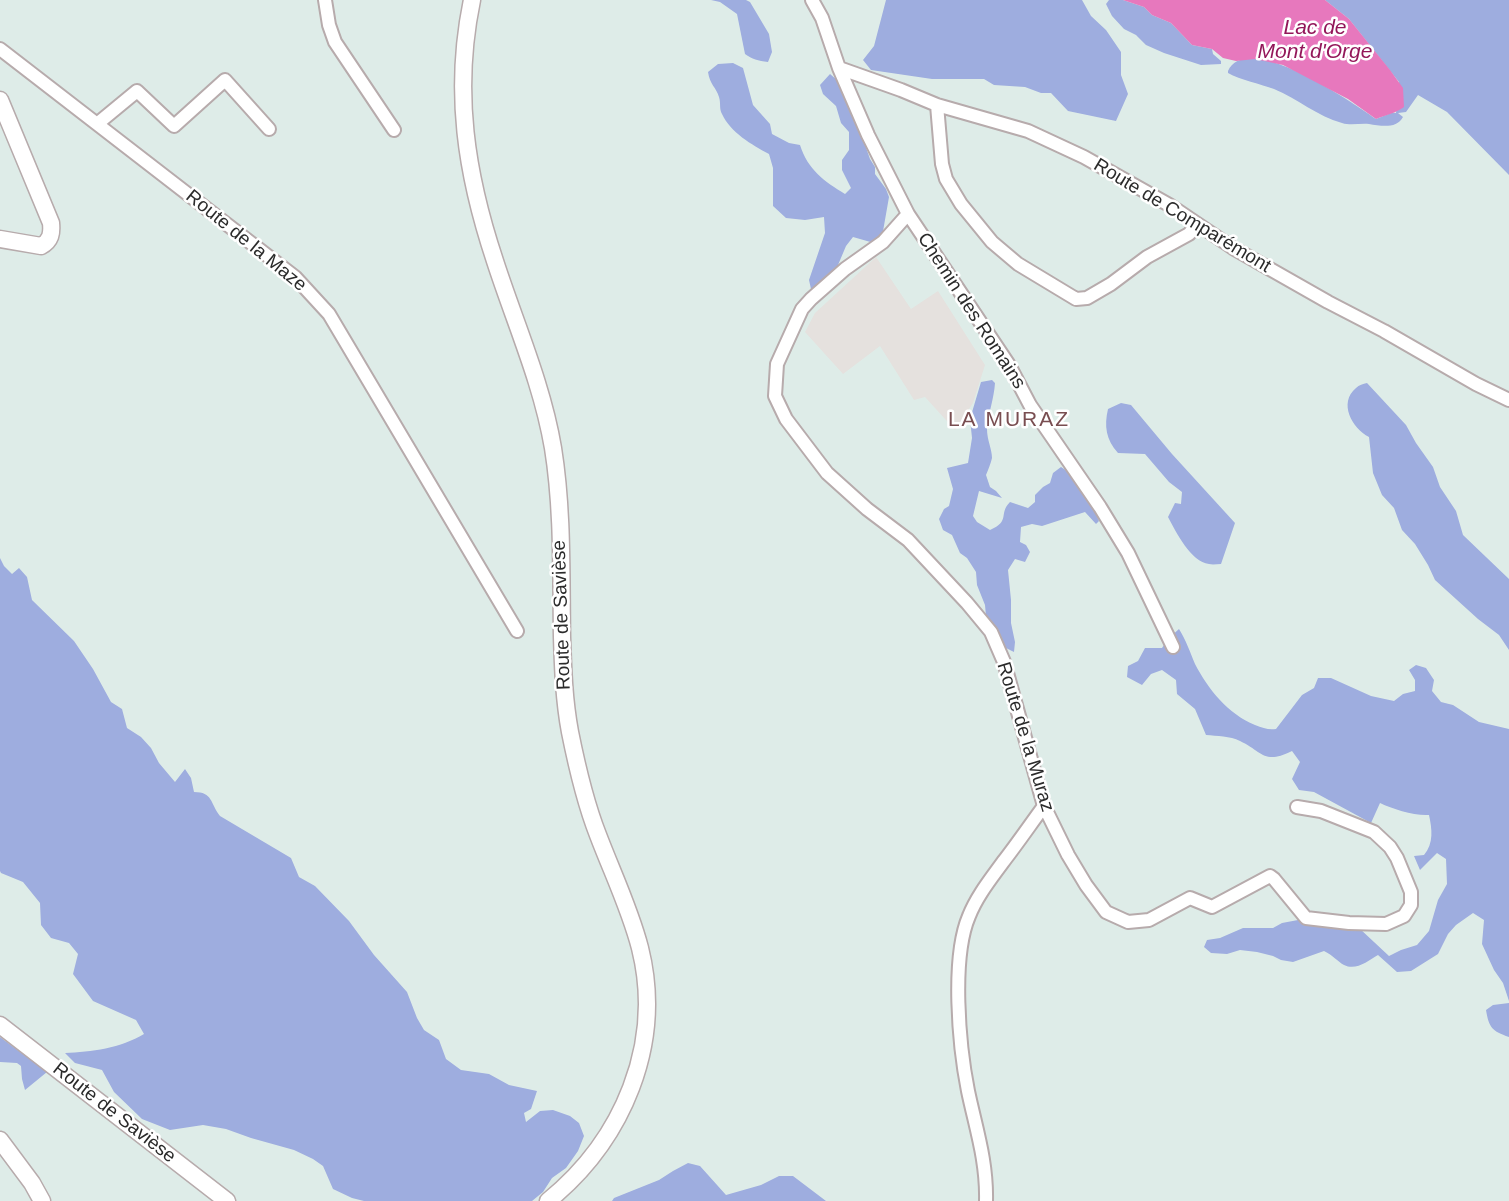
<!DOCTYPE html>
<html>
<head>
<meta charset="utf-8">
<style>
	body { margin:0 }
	canvas { display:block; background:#deece8 }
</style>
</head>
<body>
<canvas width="1509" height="1201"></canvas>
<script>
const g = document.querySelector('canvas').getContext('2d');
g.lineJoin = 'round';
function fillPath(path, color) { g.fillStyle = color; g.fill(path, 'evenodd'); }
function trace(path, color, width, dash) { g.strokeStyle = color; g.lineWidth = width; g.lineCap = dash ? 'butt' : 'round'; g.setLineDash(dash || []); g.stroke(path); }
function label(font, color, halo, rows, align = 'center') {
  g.font = font + ' Helvetica,sans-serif'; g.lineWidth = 5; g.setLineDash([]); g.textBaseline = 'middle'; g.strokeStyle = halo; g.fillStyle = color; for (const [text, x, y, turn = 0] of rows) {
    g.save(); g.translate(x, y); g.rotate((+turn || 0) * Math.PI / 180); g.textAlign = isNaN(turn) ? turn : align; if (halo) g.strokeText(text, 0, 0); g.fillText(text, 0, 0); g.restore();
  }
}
const industrial = new Path2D(`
	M 876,257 L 911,309 L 938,291 L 985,365 L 973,403 L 955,430 L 925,397 L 914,400 L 880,346 L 843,374 L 805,332 L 815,313 Z`);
const green = new Path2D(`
	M 711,0 L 746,0 L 750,2 L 769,34 L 772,52 L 768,62 C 758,61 752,59 745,54 L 737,14 L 720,2 Z
	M 886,0 L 1082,0 L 1091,16 L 1106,30 L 1121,52 L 1121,75 L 1128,94 L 1116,121 L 1068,111 L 1051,93 L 1041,93 L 1025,87 L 994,85 L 984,79 L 932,79 L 871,70 L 863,60 L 874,46 Z
	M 1109,0 L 1123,0 L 1144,7 L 1152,15 L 1171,23 L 1192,45 L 1212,49 L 1213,54 L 1221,61 L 1221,64 L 1201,65 L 1164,53 L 1146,45 L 1136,35 L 1124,29 L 1112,16 L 1106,4 Z
	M 1325,0 L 1509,0 L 1509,175 L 1447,112 L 1418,95 L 1406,112 L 1398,113 L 1403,117 C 1397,129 1381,126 1369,124 C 1360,123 1351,126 1342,123 C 1317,116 1298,99 1274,89 C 1261,84 1240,80 1228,73 L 1228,71 C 1247,29 1353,103 1376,119 L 1391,113 L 1396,113 L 1399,82 L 1349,19 Z
	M 733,63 L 743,68 L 753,105 L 770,124 L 772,134 L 789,143 L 800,145 C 808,170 824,181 845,194 L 851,188 L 842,170 L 842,160 L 849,150 L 849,132 L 841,123 L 836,106 L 823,94 L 820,85 L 830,74 L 837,80 L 852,107 L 870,159 L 875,167 L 875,174 L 886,189 L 889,197 L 882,237 L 874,243 L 853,237 L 846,246 L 830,284 L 819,289 L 811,289 L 809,280 L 825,233 L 824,217 L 805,220 L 786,218 L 773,206 L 773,168 L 769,154 C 752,145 730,132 722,114 C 719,109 721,103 719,97 C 716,87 710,85 708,72 L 718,64 Z
	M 992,380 L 995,383 C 994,399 988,414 987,429 C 987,440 992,449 992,458 C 991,463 988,470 986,475 L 990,487 L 996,491 L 1002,498 L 979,491 L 973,516 L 977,522 L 990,530 C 1011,521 998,514 1010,502 L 1028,508 L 1035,502 L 1035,495 L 1043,487 L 1050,483 L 1053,473 L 1061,467 C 1080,478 1091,501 1099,521 L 1096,524 L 1085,512 L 1042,526 L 1032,524 L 1021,527 L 1020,542 L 1026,545 L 1030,552 L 1025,562 L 1015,559 L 1008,570 L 1011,600 L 1011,623 L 1015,642 L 1014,652 L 1002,646 L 986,616 L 985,605 L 977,585 L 976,572 L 967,558 L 960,553 L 952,535 L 943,530 L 939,519 L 944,509 L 949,506 L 953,489 L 947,468 L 968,463 L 972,438 L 970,419 L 981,382 Z
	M 1367,383 L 1406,425 L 1416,443 L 1433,467 L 1440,487 L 1456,511 L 1463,535 L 1509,579 L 1509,650 L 1499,635 L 1478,619 L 1435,580 L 1428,565 L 1415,544 L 1402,530 L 1394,508 L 1382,495 L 1373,473 L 1369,437 C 1352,428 1338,403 1356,388 C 1359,385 1363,384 1367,383 Z
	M 1121,403 L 1131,405 L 1172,454 L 1235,523 L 1221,564 C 1217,564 1213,565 1209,564 C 1191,562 1176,532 1168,517 L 1175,503 L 1181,504 L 1182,492 L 1169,482 L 1145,454 L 1118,453 C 1106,440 1104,426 1108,409 Z
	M 0,558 L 4,566 L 12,574 L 19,568 L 27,577 L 32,600 L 74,641 L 93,669 L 111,702 L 122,709 L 127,728 L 141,737 L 151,748 L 159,763 L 175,782 L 185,769 L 191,778 L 194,792 C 213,792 210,803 220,816 L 291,858 L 299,877 L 315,886 L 349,921 L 374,955 L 407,992 L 417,1018 L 424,1030 L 439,1040 L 446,1059 L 461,1070 L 489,1074 L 509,1085 L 537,1091 L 531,1109 L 524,1113 L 526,1122 L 540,1111 L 553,1110 L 570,1116 L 579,1123 L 584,1136 L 578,1151 L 566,1168 L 552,1178 L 543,1192 L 532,1201 L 364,1201 L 352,1198 L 333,1189 L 323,1166 L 313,1159 L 294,1150 L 251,1138 L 226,1129 L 203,1125 L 170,1130 L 142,1119 L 114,1092 L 102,1070 L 75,1063 L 65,1053 C 91,1052 121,1048 144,1034 L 136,1020 L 93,1001 L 73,974 L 78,954 L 69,943 L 51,938 L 41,925 L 40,903 L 23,882 L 1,873 L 0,871 Z
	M 1179,629 C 1186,640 1190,652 1195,664 C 1208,689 1228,714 1255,725 C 1263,728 1268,730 1276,729 L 1302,695 L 1314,688 L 1318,678 L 1331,678 L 1371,696 L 1394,701 L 1403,694 L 1415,691 L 1415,680 L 1409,670 L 1416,665 L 1426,668 L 1434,680 L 1432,691 L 1441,702 L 1453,705 L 1479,722 L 1509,729 L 1509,1001 L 1503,983 L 1494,970 L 1482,944 L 1484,920 L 1473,913 L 1456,925 L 1448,934 L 1438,954 L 1411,971 L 1397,972 L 1378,955 C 1368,961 1356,971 1344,965 C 1338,962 1333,955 1324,951 L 1293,962 L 1281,960 L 1273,956 L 1257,952 L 1240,950 L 1227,954 L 1211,953 L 1204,947 L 1207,940 L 1220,938 L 1243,928 L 1273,928 L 1282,923 L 1298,920 L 1312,925 L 1359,928 L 1389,956 L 1401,950 L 1417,945 L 1429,931 L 1438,900 L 1447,884 L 1446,859 L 1437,853 L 1420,870 L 1414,856 L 1424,855 C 1434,843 1432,829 1429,815 C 1414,816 1393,809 1380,803 L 1371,823 L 1314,792 L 1299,790 L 1292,779 L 1300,762 L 1292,751 C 1264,765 1263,752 1240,741 C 1230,736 1217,736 1206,735 L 1195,709 L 1177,694 L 1176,680 L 1162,670 L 1151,674 L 1142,685 L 1127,677 L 1128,666 L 1138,661 L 1145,648 L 1162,648 L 1168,639 Z
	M 1509,1003 L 1509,1037 C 1492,1031 1489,1028 1486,1010 L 1493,1005 Z
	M 0,1037 L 47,1072 L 25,1090 L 22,1079 L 21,1066 L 17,1063 L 0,1062 Z
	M 688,1163 L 700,1166 L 726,1195 L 761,1185 L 779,1176 L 793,1176 L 826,1201 L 612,1201 L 614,1198 L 659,1180 L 673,1171 Z`);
const water = new Path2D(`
	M 1123,0 L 1325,0 L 1349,19 L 1390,70 L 1403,88 L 1404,107 C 1396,113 1386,115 1376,119 L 1348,99 L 1283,65 L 1255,59 L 1236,61 L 1223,58 L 1212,49 L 1192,45 L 1171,23 L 1152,15 L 1144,7 Z`);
const minor = new Path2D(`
	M 325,0 L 329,25 L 335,42 L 394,130
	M 812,0 L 822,18 L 839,68 L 868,135 L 908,214 L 1009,365 L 1030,405 L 1100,507 L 1128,553 L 1173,647
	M 0,49 L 295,277 L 329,314 L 517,631
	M 839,68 L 901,90 L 937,105 L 1028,131 L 1084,157 L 1171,206 L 1233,248 L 1328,302 L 1384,331 L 1476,384 L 1509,400
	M 937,105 L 942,164 L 946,179 L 961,204 L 992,242 L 1018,264 L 1076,299 L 1087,298 L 1111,284 L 1147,257 L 1189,234 L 1197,224
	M 97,124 L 137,91 L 174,126 L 225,80 L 269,129
	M 908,214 L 883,242 L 845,269 L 811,299 L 802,309 L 777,364 L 775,396 L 786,419 L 827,473 L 867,509 L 908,540 L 967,603 L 991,632 L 1004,662 L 1044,806 L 1068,855 L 1086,885 L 1106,912 L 1128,922 L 1149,920 L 1190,898 L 1212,907 L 1270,876 L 1274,879 L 1306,918 L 1349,923 L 1386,924 L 1404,916 L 1411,905 L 1411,892 L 1397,858 L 1390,847 L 1374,832 L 1321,811 L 1297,807
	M 986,1201 C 987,1161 976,1129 968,1091 C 959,1046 951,958 969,916 C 977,896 990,880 1003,862 C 1017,844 1030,825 1044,806`);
const tertiary = new Path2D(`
	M 472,0 C 453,91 466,174 495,261 C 515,323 542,383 553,448 C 563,510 561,575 562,637 C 563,669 564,700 570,732 C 577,767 585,802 598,835 C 612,872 630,909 640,948 C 664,1044 623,1140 548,1201
	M 0,100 L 51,223 C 52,233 51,241 41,246 L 0,239
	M 0,1025 L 227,1201
	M 0,1140 L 32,1183 L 42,1201`);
const streetNames = [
	["Route de Comparémont",1182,216,31],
	["Route de la Maze",246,241,39],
	["Chemin des Romains",971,311,57],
	["Route de Savièse",562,615,-92],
	["Route de la Muraz",1025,737,73],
	["Route de Savièse",114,1113,38]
];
const waterNames = [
	["Lac de",1315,28],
	["Mont d'Orge",1315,52]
];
const neighbourhoodNames = [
	["LA MURAZ",1009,420]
];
fillPath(industrial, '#e5e1de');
fillPath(green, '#9eaddf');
fillPath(water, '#e778bd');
trace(minor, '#b7abac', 16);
trace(tertiary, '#b7abac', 19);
trace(minor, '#fff', 12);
trace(tertiary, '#fff', 16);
label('19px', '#2b2b2b', '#fff', streetNames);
label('italic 21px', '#93175a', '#fff', waterNames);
g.letterSpacing = '2px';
label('21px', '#794e51', '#fff', neighbourhoodNames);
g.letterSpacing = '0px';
</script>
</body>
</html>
